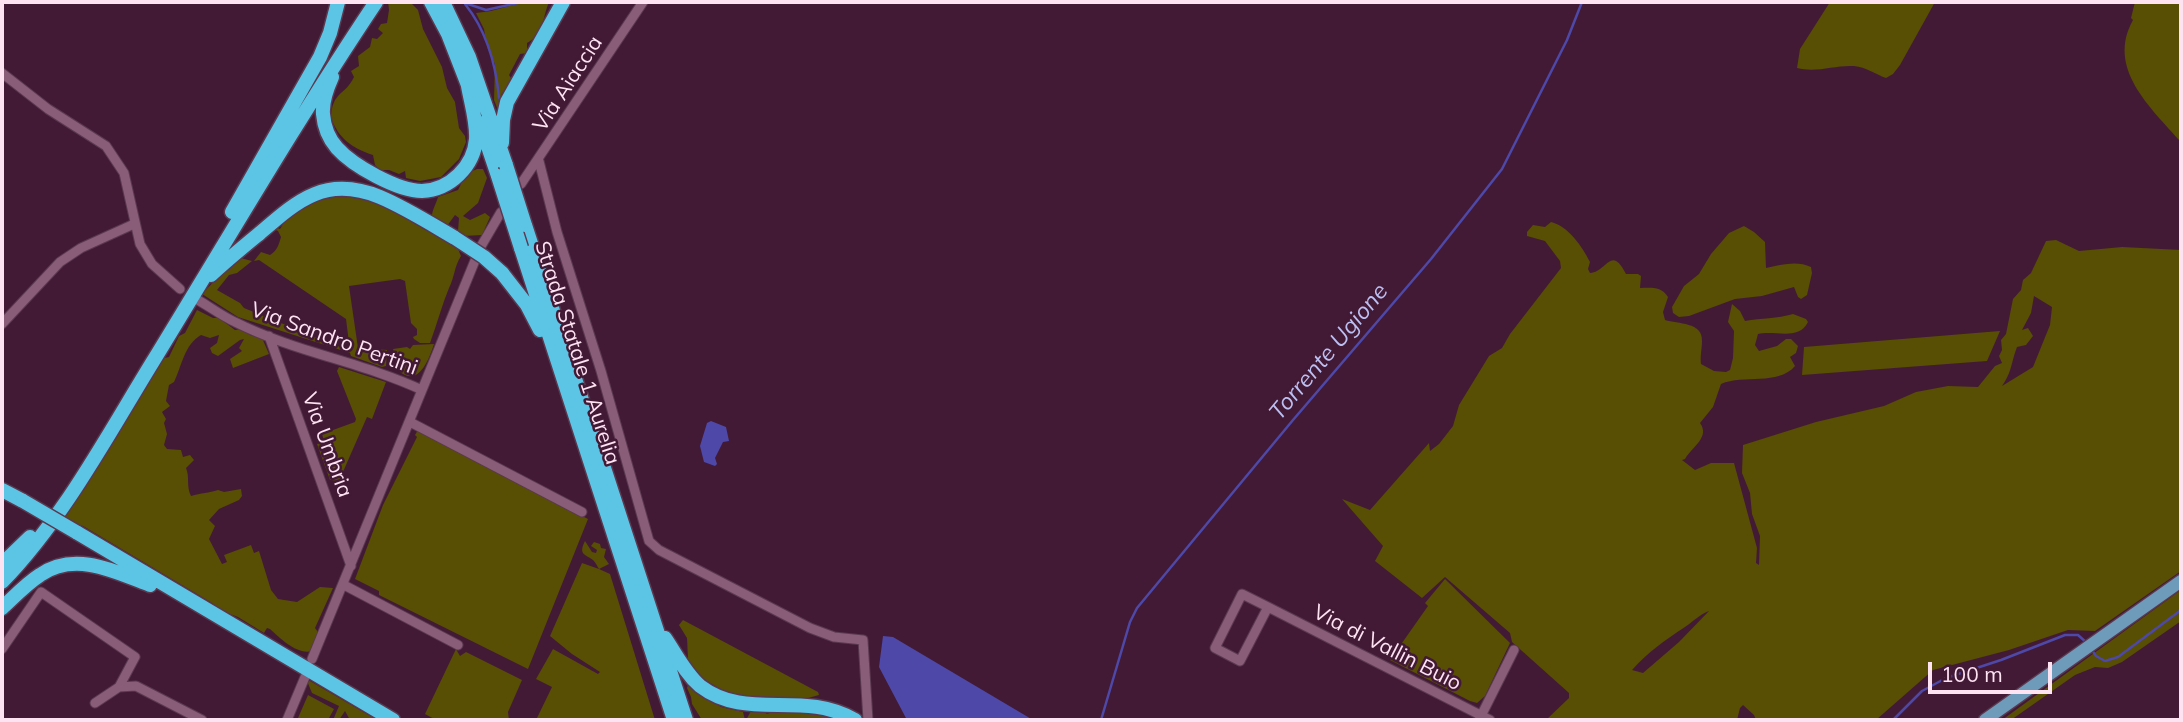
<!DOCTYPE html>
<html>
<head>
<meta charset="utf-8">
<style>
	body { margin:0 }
	#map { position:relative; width:2183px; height:722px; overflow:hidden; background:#421a35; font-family:Mulish,sans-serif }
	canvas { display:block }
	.frame { position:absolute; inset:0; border:4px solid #fee3f3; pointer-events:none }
	.scale { position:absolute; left:1928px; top:662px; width:124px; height:32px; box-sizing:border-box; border:4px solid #fee3f3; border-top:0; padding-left:9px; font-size:21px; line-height:24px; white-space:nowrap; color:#fee3f3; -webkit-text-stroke:5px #421a35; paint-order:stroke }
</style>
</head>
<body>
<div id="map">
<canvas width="2183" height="722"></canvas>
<div class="frame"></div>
<div class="scale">100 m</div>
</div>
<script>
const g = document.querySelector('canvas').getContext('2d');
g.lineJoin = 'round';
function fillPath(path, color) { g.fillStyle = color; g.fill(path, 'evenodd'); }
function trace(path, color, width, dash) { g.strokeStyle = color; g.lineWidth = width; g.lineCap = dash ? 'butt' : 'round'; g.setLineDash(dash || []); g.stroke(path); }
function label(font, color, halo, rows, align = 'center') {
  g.font = font + ' Mulish,sans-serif'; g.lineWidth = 5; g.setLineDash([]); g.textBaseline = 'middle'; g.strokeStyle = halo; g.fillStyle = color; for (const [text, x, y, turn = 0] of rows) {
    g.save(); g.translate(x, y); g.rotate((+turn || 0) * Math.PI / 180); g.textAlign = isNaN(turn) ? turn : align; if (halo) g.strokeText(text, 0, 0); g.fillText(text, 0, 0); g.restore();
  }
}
const green = new Path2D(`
	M 388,2 L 410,2 L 418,10 L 423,29 L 442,67 L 447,88 L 455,102 L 459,128 L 465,136 L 466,142 L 459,159 L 441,177 L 420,181 L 406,178 L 405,171 L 399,174 L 389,170 L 380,170 L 375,165 L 373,155 C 352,148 339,139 331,118 C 332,91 345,96 354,77 L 351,71 L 359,66 L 358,56 L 370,47 L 372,38 L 377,39 L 383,33 L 378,29 L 381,24 L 387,23 L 389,10 Z
	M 524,2 L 549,2 C 542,19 544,34 527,43 L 527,53 L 520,54 L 509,75 L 513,81 L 509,90 L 502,93 L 498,110 L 494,100 L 495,64 L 487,47 L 484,29 L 476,13 L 491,11 Z
	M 1830,2 L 1935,2 L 1900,65 L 1893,74 L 1886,78 C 1875,74 1866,67 1854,66 C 1834,65 1817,73 1797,68 L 1800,49 Z
	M 2135,2 L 2181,2 L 2181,142 C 2150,107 2106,68 2133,20 L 2131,18 Z
	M 477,169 L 483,169 L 487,178 L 478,203 L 463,216 L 470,220 L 485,213 L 490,217 L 482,235 L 464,236 L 458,231 L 459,218 L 455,215 L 447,226 L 432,219 C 431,212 436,204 438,197 L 458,190 L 466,174 Z
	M 353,195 L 381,204 L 458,249 L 461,256 C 454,267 455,276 449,288 C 442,305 437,324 430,343 L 420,343 L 414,339 L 413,337 L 417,335 L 417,329 L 411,323 L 405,281 L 400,279 L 349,286 L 358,348 L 387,350 L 386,366 L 382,367 L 351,356 L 350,353 L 238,317 L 202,294 L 237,257 L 252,261 L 237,273 L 229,275 L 217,290 L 240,303 L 244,308 L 350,351 L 346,319 L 259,260 L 254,261 L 261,252 L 270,255 C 277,251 279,244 281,237 L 278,231 L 271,228 L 273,226 L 280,229 C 297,200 322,196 353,195 Z
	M 1551,222 C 1568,226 1582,246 1590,262 L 1588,269 L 1590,273 C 1607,272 1611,244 1626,274 L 1638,274 L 1641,276 L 1640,288 C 1651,288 1661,286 1668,297 L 1663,312 L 1665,320 C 1678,324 1703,322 1702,341 C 1702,349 1700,356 1701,364 L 1714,371 L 1726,372 L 1730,370 L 1733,358 L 1734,331 L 1728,322 L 1732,304 L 1740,311 L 1745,321 C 1761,318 1777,319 1793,314 L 1806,319 L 1808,322 C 1799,341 1775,330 1758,334 L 1755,345 L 1759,351 L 1777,346 L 1786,339 L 1791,339 L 1798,346 L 1796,353 L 1790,357 L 1795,366 C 1778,386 1744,374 1721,384 L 1713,407 L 1700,423 C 1710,437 1693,446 1685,459 L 1682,460 L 1695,470 L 1711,463 L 1734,463 L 1757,548 L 1756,563 L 1759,565 L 1760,536 L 1752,514 L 1750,493 L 1742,473 L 1743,445 L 1816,422 L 1884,406 L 1916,392 L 1948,386 L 1978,387 L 1995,366 L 2002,363 L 1999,356 L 2002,350 L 2001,340 L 2006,334 L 2013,299 L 2021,290 L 2023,280 L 2031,273 L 2046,241 L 2056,240 L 2079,251 L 2122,247 L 2181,250 L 2181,571 L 2095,631 L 2068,630 L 2009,650 L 1933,670 L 1876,720 L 1756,720 L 1754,715 L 1743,705 L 1740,708 L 1737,720 L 1546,720 L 1569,698 L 1569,693 L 1512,642 L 1510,633 L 1445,577 L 1422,598 L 1375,561 L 1383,546 L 1342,499 L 1370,510 L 1429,443 L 1430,451 L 1439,444 L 1453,426 L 1459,405 L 1489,356 L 1502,348 L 1510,334 L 1561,268 L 1560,261 L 1545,241 L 1527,236 L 1527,232 L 1533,225 L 1545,227 ZM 2034,296 L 2052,307 L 2050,325 L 2033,367 L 2002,386 C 2012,372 2011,363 2017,347 L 2026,345 L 2033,336 L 2028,328 L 2022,330 L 2031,313 ZM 1709,611 L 1679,642 L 1643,673 L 1632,670 C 1649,651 1664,641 1685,627 C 1694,621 1699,615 1709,611 Z
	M 1744,226 L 1754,232 L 1765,242 L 1766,268 C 1780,265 1797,260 1811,267 L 1812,273 L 1807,295 L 1801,299 L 1798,297 L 1794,287 L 1762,296 L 1735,299 L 1689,316 L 1679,317 L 1673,313 L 1672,307 L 1684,286 L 1699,274 L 1711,254 L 1729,233 Z
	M 197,310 L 213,318 L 219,318 L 235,330 L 242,329 L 250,335 L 262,338 L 269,354 L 233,368 L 230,359 L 242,351 L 239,348 L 244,339 L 240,340 L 218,356 L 212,353 L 210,348 L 217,343 L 219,335 L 210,338 L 201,335 C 184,345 182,366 174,382 L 169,385 L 166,401 L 170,406 L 162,412 L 166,419 L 164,423 L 167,434 L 164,445 L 167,449 L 181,450 L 183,457 L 190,455 L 194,460 L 186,468 C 190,477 186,486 191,496 C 201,493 209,493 218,490 L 224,492 L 241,489 L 242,496 L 239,500 L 219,509 L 209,520 L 215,526 L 209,539 L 222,564 L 227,562 L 224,555 L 251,545 L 254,553 L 259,551 L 271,590 L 278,599 L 297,602 L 320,587 L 333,588 L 315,628 C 322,635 316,643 312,651 C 297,655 281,639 270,629 L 267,628 L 264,633 L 238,617 L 217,609 L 212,603 L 83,526 L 73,524 L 64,516 L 68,514 L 67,511 L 108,451 L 160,359 L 169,357 L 179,336 L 185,333 Z
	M 2000,331 L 1987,361 L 1802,375 L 1804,347 Z
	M 434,344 C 429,360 418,388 399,371 L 401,370 C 399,361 395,358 393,349 L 407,347 L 410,349 L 413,345 Z
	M 339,367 L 386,382 L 372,419 L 367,417 L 339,481 L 330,480 L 317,444 L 324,441 L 322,434 L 355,422 L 356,419 L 337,371 Z
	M 418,430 L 588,519 L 528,669 L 379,595 L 379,591 L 355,579 L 383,505 L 417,437 L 415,435 Z
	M 585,541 L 592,552 L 596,553 L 597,550 L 591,546 L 594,542 L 600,544 L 601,548 L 606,549 L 604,557 L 609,564 L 599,569 L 610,574 L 655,720 L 536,720 L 552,687 L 536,679 L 553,649 L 598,674 L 600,672 L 572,654 L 550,636 L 582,563 L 599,569 C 597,566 596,563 593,560 C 585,554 578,555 585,541 Z
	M 1445,579 L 1510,643 L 1485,696 L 1477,703 L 1470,701 L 1390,660 L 1428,606 L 1425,603 Z
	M 2181,590 L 2181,621 L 2122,662 L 2108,668 L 2095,667 L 2075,675 L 2011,720 L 2002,720 Z
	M 683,620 L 818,692 L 819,695 L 808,698 L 752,699 L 732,696 L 697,675 L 688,659 L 687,638 L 679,625 Z
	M 456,649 L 460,656 L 466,652 L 522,680 L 508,712 L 509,720 L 436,720 L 425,714 Z
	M 307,681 L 310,681 L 377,720 L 357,718 L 350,720 L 345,711 L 339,720 L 333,720 L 339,706 L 312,693 Z
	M 688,685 L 721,707 L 743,712 L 745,720 L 702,720 L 692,704 L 691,697 L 687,688 Z
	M 308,695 L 334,709 L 328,720 L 302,720 L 298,718 Z
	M 761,710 L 767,714 C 790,705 819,714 842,720 L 746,720 L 751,711 Z`);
const water = new Path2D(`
	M 711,421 L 726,427 L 729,441 L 723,442 L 715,458 L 717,464 L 715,466 L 704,462 L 700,446 L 707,423 Z
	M 883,636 L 893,637 L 1033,720 L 907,720 L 879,667 Z`);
const stream = new Path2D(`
	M 462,2 L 486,10 L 522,2
	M 465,4 C 486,30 496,65 499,98
	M 2091,649 L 2096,656 L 2105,661 L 2118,657 L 2181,610
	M 1101,720 L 1130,622 L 1137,608 L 1293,420 L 1431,259 L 1502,169 L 1567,40 L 1582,2
	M 1893,720 L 1922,691 L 1946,678 L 2001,660 L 2065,635 L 2078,635 L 2087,643`);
const minor = new Path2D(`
	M 2,73 L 48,109 L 106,146 L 124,173 L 140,244 L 152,264 L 180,289
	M 539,161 L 557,232 L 601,371 L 649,541 L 659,550 L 810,628 L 834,637 L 863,640 L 868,720
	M 521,184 L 643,2
	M 480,248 L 501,212
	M 198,300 C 210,307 222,316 235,322 C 294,352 362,362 422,390
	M 2,324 L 60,262 L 81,248 L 134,224
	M 269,336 L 351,566
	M 410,422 L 582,512
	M 344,585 L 458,645
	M 1268,607 L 1240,661 L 1215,648 L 1242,594 L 1268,607 L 1490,720
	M 2,649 L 41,592 L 135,657 L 119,687 L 95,703
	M 312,659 L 476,258
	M 119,687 L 136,686 L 202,720
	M 287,720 L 305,677
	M 1479,720 L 1514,650`);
const major = new Path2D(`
	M 1985,720 L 2181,581`);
const highway = new Path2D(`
	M 431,2 L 448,34 L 471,93
	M 443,2 L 469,57 L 506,165
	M 332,77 C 327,88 322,101 323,114 C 324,126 329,139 337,148 C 353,166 398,191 422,191 C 450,190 474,166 476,139 C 477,122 471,103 468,86
	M 480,123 L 498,176
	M 502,143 L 503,120 L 507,102 L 563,2
	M 232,212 L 320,57 L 330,33 L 338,2
	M 525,225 L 686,720
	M 521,248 L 674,720
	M 502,273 L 527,305 L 540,330
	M 211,275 C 227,260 243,247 260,233 C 298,200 326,175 380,197 C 406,208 431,224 455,238
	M 2,490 L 23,501
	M 76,532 L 393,720
	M 2,564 L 30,537
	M 2,582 C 63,519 106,438 152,363 C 226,242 297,120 376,2
	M 2,608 C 14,597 26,584 40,575 C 75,551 114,571 150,585
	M 665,638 C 676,654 685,673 700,686 C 747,722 802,689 855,720`);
const highwayBridge = new Path2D(`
	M 506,165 L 525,225
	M 498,176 L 521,248
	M 455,238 L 484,257 L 502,273
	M 23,501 L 76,532`);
const streetNames = [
	["Via Aiaccia",568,84,-57],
	["Via Sandro Pertini",334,339,20],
	["Strada Statale 1 Aurelia",577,353,72],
	["Via Umbria",327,445,70],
	["Via di Vallin Buio",1387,648,27]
];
const waterNames = [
	["Torrente Ugione",1329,352,-50]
];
fillPath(green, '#584e04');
fillPath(water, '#4e48a8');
trace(stream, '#4e48a8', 2.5);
trace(minor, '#5a3950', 11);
trace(major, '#5a3950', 15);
trace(highway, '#5a3950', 17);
trace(minor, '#895c78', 9);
trace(major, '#6e9bba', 12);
trace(highway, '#5cc5e6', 14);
trace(highwayBridge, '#5a3950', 17, []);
trace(highwayBridge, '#5cc5e6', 14);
label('21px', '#fee3f3', '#421a35', streetNames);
label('italic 23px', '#bbbff2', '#421a35', waterNames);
</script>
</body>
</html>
